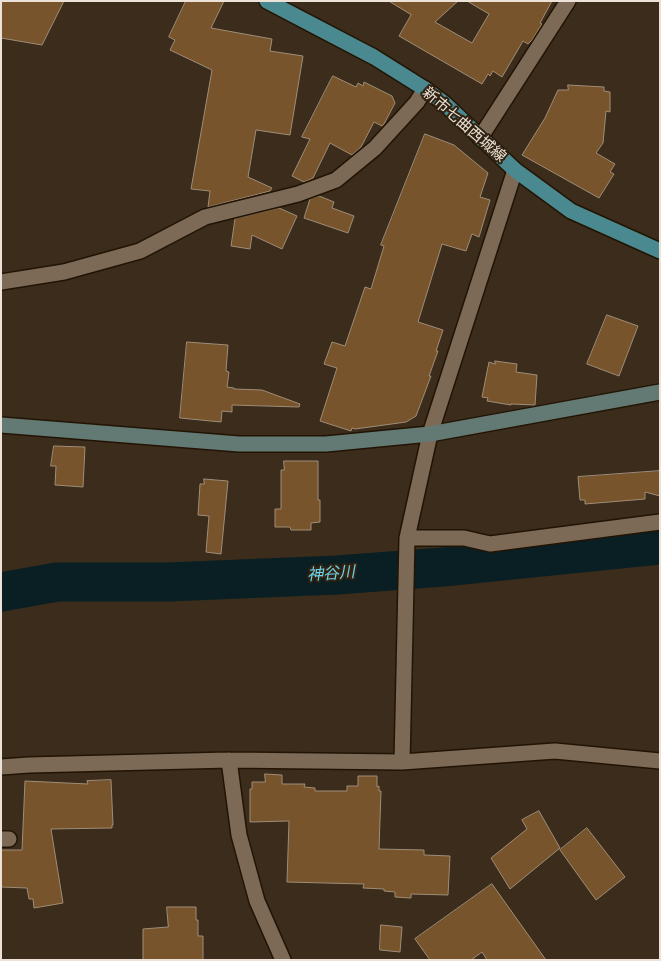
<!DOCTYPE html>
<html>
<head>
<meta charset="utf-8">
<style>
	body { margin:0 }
	#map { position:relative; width:661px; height:961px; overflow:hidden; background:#3b2c1b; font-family:"PT Sans Narrow",sans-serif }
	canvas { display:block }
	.frame { position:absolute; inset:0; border:2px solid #ece2d7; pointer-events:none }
</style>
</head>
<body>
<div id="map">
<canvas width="661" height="961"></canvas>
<div class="frame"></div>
</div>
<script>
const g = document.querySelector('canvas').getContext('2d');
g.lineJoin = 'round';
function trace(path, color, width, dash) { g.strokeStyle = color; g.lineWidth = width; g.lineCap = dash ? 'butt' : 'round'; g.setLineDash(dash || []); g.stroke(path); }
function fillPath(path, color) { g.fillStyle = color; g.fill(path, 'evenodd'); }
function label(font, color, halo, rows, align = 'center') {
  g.font = font + ' "PT Sans Narrow","Noto Sans JP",sans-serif'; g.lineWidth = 4; g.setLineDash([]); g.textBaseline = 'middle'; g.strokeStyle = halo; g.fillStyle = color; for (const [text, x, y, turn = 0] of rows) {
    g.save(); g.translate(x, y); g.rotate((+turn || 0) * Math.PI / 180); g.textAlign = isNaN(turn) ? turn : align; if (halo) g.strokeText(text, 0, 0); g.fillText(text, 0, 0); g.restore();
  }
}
const river = new Path2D(`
	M 1,592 L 57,582 L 168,582 L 337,575 L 443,567 L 660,545`);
const building = new Path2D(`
	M 1,1 L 64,1 L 42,45 L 1,38 Z
	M 186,1 L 224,1 L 211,28 L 272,39 L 270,51 L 303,56 L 290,135 L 256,130 L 248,177 L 272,188 L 270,191 L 208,207 L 210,191 L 191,189 L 212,70 L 170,50 L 175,40 L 169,37 Z
	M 389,1 L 458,1 L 435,22 L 472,43 L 489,14 L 467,1 L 552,1 L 540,23 L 542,24 L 532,40 L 528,44 L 523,41 L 502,77 L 493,71 L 490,76 L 488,74 L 482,84 L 399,36 L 411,15 Z
	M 333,76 L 356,87 L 358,83 L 363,86 L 364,82 L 392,96 L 395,103 L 384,124 L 382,126 L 374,122 L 361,147 L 352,155 L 330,143 L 313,178 L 304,182 L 292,176 L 310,139 L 302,137 Z
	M 568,85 L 604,87 L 604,91 L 610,92 L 610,112 L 606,111 L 603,143 L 596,153 L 615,164 L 610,172 L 614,174 L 599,198 L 522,155 L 545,118 L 558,90 L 568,90 Z
	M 425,134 L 454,145 L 488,173 L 480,197 L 490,200 L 479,237 L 472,234 L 466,251 L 442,244 L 418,322 L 443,330 L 436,351 L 438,351 L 429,376 L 431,376 L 416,416 L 406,422 L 355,429 L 352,428 L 351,431 L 320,421 L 337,368 L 324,364 L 332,342 L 345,346 L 365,287 L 371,289 L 384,246 L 381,245 Z
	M 319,196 L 334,202 L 332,208 L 354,216 L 348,233 L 304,218 L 310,199 Z
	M 279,208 L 297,216 L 282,249 L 252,235 L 250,249 L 231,246 L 235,219 Z
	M 607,315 L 638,326 L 619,376 L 587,364 Z
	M 187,342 L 228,345 L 226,371 L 229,372 L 227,387 L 234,388 L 234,389 L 262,390 L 300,404 L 299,407 L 232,405 L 232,412 L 222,411 L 221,422 L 180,418 Z
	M 495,361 L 517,364 L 516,372 L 537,375 L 535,405 L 511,404 L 511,405 L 487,401 L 488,398 L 482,397 L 489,362 L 495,364 Z
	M 54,446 L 85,447 L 83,487 L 55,485 L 56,466 L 51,466 Z
	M 284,461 L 318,461 L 318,500 L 320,500 L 320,522 L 311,523 L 311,530 L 291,530 L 290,527 L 275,527 L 275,509 L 281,509 L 281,470 L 284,470 Z
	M 660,471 L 660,496 L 645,492 L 645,499 L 585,504 L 585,500 L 580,500 L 578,477 Z
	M 204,479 L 228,481 L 221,554 L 206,552 L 209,516 L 198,515 L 200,484 L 204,484 Z
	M 265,774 L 282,775 L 282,784 L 305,784 L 304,787 L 315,788 L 315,791 L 347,791 L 347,786 L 358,786 L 358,776 L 377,776 L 377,787 L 379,786 L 379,791 L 381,791 L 379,849 L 424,850 L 424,855 L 450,856 L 448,895 L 411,894 L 411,898 L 395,897 L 395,892 L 384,891 L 384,889 L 363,888 L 364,884 L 287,882 L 289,821 L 250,822 L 250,789 L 252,789 L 252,782 L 265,782 Z
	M 111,780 L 113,825 L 112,825 L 112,828 L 51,829 L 63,903 L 34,908 L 33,899 L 29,899 L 27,888 L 1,887 L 1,850 L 22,850 L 25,781 L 88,784 L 87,781 Z
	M 539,811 L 560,848 L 510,889 L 491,858 L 527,829 L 522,820 Z
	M 587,828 L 625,877 L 596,900 L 560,850 Z
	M 492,884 L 546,960 L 487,960 L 482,952 L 471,960 L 430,960 L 415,939 Z
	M 167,907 L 196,907 L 196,920 L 198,920 L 198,936 L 203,936 L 203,960 L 143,960 L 143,929 L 168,927 Z
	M 381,925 L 402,927 L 400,952 L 380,950 Z`);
const street = new Path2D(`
	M 480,138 L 568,1
	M 1,282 L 64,272 L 140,251 L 205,217 L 298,194 L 336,180 L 375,148 L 417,102 L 425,89
	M 407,538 L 464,538 L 490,544 L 660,522
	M 229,760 L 239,835 L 257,901 L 283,960
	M 402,762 L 407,538 L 430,434 L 515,170
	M 1,767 L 29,765 L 229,760 L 402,762 L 555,751 L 660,761
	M 1,839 L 9,839`);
const secondary = new Path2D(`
	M 1,425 L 239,444 L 326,444 L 430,434 L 660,392`);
const primary = new Path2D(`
	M 267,1 L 374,57 L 425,89 L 444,103 L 515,170 L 571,211 L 660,251`);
const streetNames = [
	["新市七曲西城線",464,125,41]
];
const waterNames = [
	["神谷川",331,574,-4]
];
trace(river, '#091f24', 39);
fillPath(building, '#77542b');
trace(building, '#9f8d79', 1);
trace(street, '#221404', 18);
trace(secondary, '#221404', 18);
trace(primary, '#221404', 18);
trace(street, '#7c6a57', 15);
trace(secondary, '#637973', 15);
trace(primary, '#4a898f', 15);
label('15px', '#ece2d7', '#312211', streetNames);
label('italic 16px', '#6bd4ed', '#312211', waterNames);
</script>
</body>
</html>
